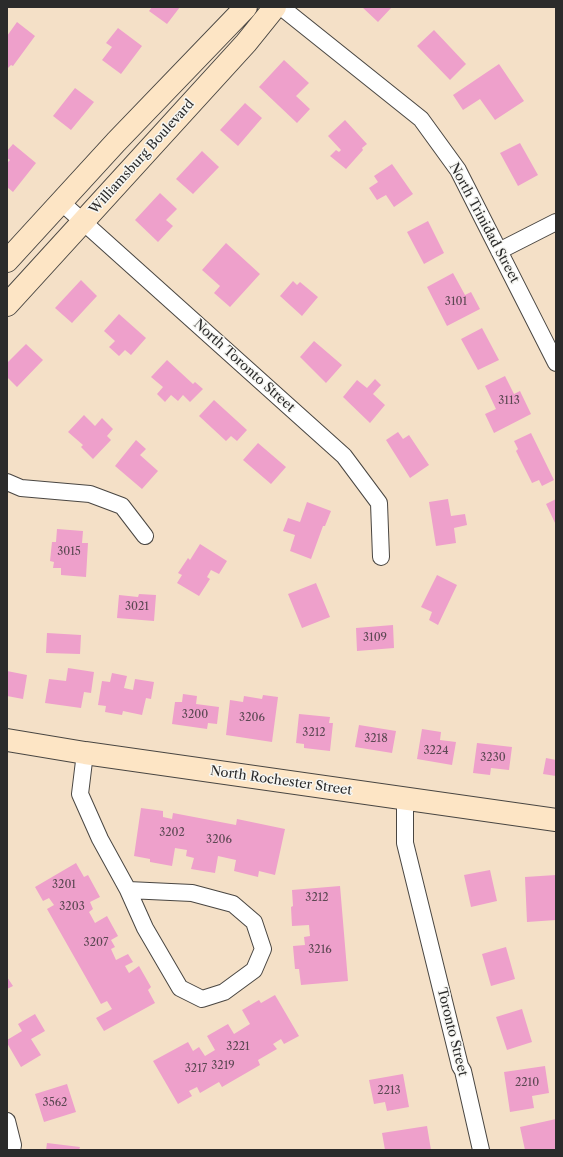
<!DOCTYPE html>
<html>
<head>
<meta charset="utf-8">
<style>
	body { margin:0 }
	#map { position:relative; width:563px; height:1157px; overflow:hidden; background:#f4e0c7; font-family:"Libre Caslon Text",serif }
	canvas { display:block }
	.frame { position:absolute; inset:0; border:8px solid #2b2b2b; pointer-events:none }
</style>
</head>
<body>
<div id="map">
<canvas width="563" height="1157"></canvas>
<div class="frame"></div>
</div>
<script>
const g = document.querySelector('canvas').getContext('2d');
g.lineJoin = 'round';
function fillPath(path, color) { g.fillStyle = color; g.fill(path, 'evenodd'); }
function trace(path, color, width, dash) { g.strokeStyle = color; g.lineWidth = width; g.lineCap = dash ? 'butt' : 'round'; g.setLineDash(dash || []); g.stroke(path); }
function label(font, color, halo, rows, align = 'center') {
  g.font = font + ' "Libre Caslon Text",serif'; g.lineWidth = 3; g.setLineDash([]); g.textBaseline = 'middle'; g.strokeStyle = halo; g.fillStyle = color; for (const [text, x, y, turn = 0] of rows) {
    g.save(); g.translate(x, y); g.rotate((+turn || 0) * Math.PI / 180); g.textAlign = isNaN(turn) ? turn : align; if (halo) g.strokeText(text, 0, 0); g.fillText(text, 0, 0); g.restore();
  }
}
const building = new Path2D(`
	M 152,7 L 180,7 L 167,24 L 149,11 Z
	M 362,7 L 392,7 L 378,22 Z
	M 17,22 L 35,36 L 13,66 L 11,65 L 7,69 L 7,36 Z
	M 118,28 L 142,46 L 121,74 L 102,60 L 112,47 L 106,43 Z
	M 434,30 L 466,64 L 450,80 L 417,46 Z
	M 284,60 L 309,83 L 296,96 L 310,109 L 297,123 L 259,87 Z
	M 499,64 L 524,101 L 495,120 L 480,99 L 463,110 L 453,95 Z
	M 75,88 L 94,102 L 71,130 L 53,116 Z
	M 245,103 L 262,118 L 238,146 L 220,130 Z
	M 345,120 L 367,144 L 362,148 L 363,150 L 346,169 L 330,156 L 336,150 L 339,152 L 341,150 L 328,136 Z
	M 520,143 L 538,175 L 518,186 L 500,153 Z
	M 13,144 L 36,163 L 13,192 L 7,187 L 7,163 L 10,160 L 7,158 L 7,151 Z
	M 202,151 L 219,167 L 193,194 L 176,179 Z
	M 392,164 L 413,194 L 394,207 L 386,195 L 377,200 L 369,188 L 378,182 L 374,176 Z
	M 160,193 L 177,209 L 166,220 L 173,226 L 158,242 L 135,220 Z
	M 428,221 L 444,253 L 424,264 L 407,232 Z
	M 226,243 L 260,274 L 230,307 L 214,293 L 220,286 L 202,270 Z
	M 453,273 L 465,295 L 471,292 L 480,309 L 447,326 L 427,287 Z
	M 81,280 L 97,296 L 72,323 L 55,308 Z
	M 293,281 L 297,285 L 300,282 L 318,297 L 302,316 L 280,296 Z
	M 119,314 L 146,338 L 131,355 L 125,350 L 119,356 L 109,347 L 115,341 L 104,331 Z
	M 482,328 L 499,360 L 478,370 L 461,339 Z
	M 314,341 L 342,365 L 326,383 L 300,357 Z
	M 26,344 L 43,360 L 17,387 L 7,377 L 7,363 Z
	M 167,360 L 193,384 L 195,382 L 203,389 L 190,402 L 183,395 L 178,401 L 171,395 L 165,402 L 157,394 L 163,387 L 151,377 Z
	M 505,376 L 514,394 L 520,391 L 531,414 L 494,433 L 485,414 L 496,409 L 485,386 Z
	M 375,379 L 381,385 L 373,394 L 385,405 L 370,423 L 343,397 L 357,380 L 367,388 Z
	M 214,400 L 247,430 L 237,441 L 231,436 L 226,441 L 199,416 Z
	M 84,415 L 95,426 L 102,418 L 113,429 L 107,436 L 111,440 L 93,459 L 81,447 L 83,445 L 68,432 Z
	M 398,432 L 403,439 L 409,435 L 429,465 L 410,478 L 386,440 Z
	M 531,433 L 554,480 L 542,486 L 539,480 L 532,483 L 516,451 L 518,449 L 514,441 Z
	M 136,440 L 146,449 L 140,455 L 158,471 L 142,489 L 115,466 Z
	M 258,443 L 286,467 L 271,484 L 243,460 Z
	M 448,499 L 451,516 L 465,514 L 467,525 L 454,528 L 456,543 L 436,546 L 429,502 Z
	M 556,499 L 556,525 L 546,504 Z
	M 307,502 L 331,511 L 325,526 L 323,526 L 311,559 L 290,551 L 295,535 L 283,531 L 288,518 L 300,522 Z
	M 57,529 L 83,531 L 82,543 L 88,543 L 86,577 L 61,575 L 61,568 L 53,568 L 54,562 L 50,561 L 52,542 L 56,542 Z
	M 200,544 L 227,561 L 219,574 L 211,570 L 207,577 L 210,579 L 199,596 L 177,583 L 182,575 L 178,573 L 188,558 L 190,560 Z
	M 437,575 L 457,585 L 438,625 L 429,620 L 432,612 L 421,607 Z
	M 316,583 L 330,617 L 302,628 L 288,594 Z
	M 139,594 L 156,595 L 154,621 L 117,618 L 119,595 L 138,597 Z
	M 393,625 L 394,648 L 357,651 L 356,628 Z
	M 47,633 L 81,635 L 80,654 L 46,653 Z
	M 68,668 L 94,672 L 91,693 L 84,692 L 81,708 L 45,703 L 49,679 L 66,681 Z
	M 7,671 L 27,675 L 23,699 L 7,696 Z
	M 112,673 L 127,676 L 124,688 L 133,690 L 135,679 L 154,682 L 151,699 L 146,698 L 142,715 L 123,711 L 122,715 L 105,712 L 106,706 L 98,705 L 102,681 L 110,682 Z
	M 183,694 L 197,696 L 196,704 L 219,707 L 217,724 L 208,723 L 207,729 L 172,724 L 175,702 L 182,702 Z
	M 263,695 L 278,697 L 272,742 L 226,735 L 230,700 L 243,702 L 244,696 L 262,699 Z
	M 299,714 L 330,717 L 329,723 L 333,723 L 330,751 L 304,748 L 304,744 L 296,743 Z
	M 359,725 L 396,731 L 392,753 L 355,747 Z
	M 422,729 L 441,732 L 440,740 L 456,742 L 452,765 L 417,759 Z
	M 477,743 L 512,747 L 509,770 L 491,768 L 490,775 L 473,773 Z
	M 546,758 L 556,760 L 556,776 L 543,774 Z
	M 141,808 L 163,811 L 163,817 L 172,819 L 173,813 L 236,825 L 237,819 L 285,829 L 275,875 L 259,871 L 258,877 L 234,871 L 236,860 L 218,856 L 215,873 L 191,869 L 194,858 L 186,856 L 187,850 L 175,848 L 172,866 L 150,862 L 150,859 L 134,856 Z
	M 76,863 L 84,877 L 88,875 L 100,897 L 90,902 L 93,909 L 89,912 L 95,923 L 107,916 L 118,936 L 111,940 L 115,947 L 111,949 L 116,960 L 128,954 L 133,962 L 125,966 L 129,973 L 139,966 L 151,987 L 148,990 L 155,1003 L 104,1031 L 96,1018 L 112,1009 L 107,1001 L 101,1004 L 47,909 L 54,905 L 49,898 L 43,901 L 35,887 Z
	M 490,870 L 497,901 L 471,907 L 464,875 Z
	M 556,875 L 556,920 L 527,922 L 525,877 Z
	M 340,886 L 348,981 L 301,985 L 299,969 L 295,969 L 293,946 L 305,945 L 304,937 L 310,936 L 309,925 L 292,926 L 291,907 L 293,906 L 292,890 Z
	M 506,947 L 515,979 L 491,986 L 482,954 Z
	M 7,977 L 13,986 L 7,989 Z
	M 275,995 L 299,1036 L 284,1044 L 281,1039 L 273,1044 L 277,1049 L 258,1060 L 260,1065 L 222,1087 L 219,1082 L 200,1093 L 197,1087 L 189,1091 L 192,1096 L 178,1104 L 153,1061 L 188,1042 L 193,1051 L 199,1047 L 205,1056 L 215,1050 L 207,1036 L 228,1024 L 234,1034 L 250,1024 L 242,1010 L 259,1000 L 261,1003 Z
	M 522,1009 L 532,1042 L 507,1050 L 496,1017 Z
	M 35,1014 L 45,1031 L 31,1039 L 41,1055 L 21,1067 L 7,1043 L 7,1040 L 22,1031 L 18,1024 Z
	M 545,1066 L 549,1093 L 532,1096 L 534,1108 L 510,1112 L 504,1072 Z
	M 403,1074 L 409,1107 L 387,1111 L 385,1102 L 374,1104 L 369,1080 Z
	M 67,1084 L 76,1112 L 44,1122 L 35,1094 Z
	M 556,1119 L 556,1150 L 525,1150 L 520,1127 Z
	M 427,1126 L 431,1150 L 385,1150 L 382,1133 Z
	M 47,1143 L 80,1147 L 79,1150 L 46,1150 Z`);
const street = new Path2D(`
	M 281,7 L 421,119 L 458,170 L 556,363
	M 61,202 L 344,456 L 379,503 L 381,557
	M 499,251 L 556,222
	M 7,482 L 21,488 L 90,494 L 122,506 L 145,536
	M 85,753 L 80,794 L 100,839 L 128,890
	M 405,799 L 405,843 L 460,1066 L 463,1071 L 481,1150
	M 128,890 L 192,893 L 233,904 L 254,922 L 263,949 L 254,970 L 224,992 L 202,999 L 180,988 L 145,928 Z
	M 7,1121 L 13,1145 L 12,1150`);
const secondary = new Path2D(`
	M 7,261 L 116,142 L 246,7
	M 7,305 L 246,43 L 275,7
	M 7,740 L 85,753 L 556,820`);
const numberNames = [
	["3101",456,302],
	["3113",509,401],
	["3015",69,552],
	["3021",137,607],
	["3109",375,638],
	["3200",195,715],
	["3206",252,718],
	["3212",314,733],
	["3218",376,739],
	["3224",436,751],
	["3230",493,758],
	["3202",172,833],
	["3206",219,840],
	["3201",64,885],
	["3212",317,898],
	["3203",72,907],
	["3207",96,943],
	["3216",320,950],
	["3221",238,1047],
	["3219",223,1066],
	["3217",196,1069],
	["2210",527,1083],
	["2213",389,1091],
	["3562",55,1103]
];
const streetNames = [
	["Williamsburg Boulevard",142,157,-48],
	["North Trinidad Street",484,223,62],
	["North Toronto Street",244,366,42],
	["North Rochester Street",281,781,8],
	["Toronto Street",452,1032,76]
];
fillPath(building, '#eea0cb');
trace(street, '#494642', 18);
trace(secondary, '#494642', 24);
trace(street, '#fff', 16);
trace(secondary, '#fde5c5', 22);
label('11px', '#5c4853', null, numberNames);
label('13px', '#2b2b2b', '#f6f6f2', streetNames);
</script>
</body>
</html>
